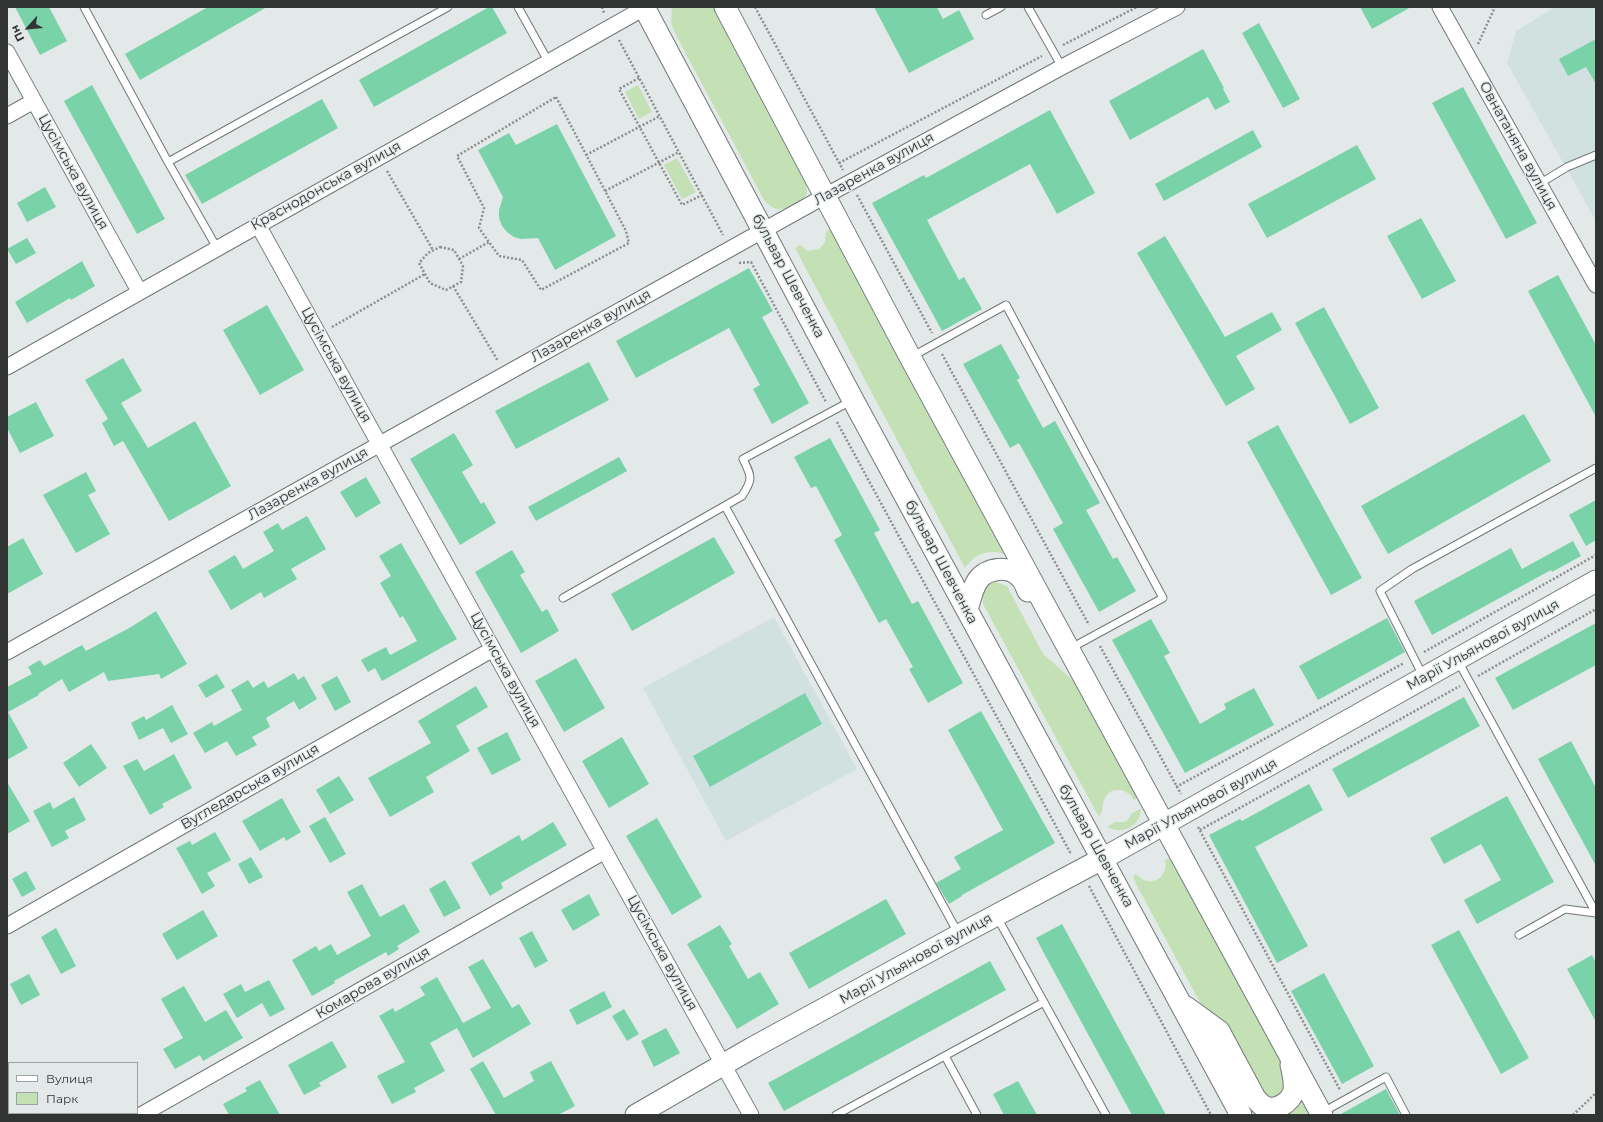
<!DOCTYPE html>
<html>
<head>
<meta charset="utf-8">
<style>
	body { margin:0 }
	#map { position:relative; width:1603px; height:1122px; overflow:hidden; background:#e3e9e9; font-family:Montserrat,sans-serif }
	canvas { display:block }
	.frame { position:absolute; inset:0; border:8px solid #323434; pointer-events:none }
	.legend { position:absolute; left:8px; top:1062px; width:130px; height:52px; box-sizing:border-box; background:#e3e9e9; border:1px solid #9ca1a1; margin:0; padding:5px 7px; list-style:none; font-size:12px; color:#323434 }
	.legend li { display:flex; align-items:center; gap:8px; height:20px }
	.legend b { width:20px; border:1px solid #9ca1a1 }
	.north { position:absolute; left:8px; top:8px; width:40px; height:40px; -webkit-text-stroke:3px #e3e9e9; paint-order:stroke; rotate:243deg; font-size:11px; font-weight:700; line-height:16px; text-align:center; color:#323434 }
	.north::after { content:''; display:block; margin:auto; width:14px; height:18px; background:#323434; clip-path:polygon(50% 0,100% 100%,50% 72%,0 100%) }
</style>
</head>
<body>
<div id="map">
<canvas width="1603" height="1122"></canvas>
<div class="frame"></div>
<ul class="legend">
<li><b style="height:5px;background:#fff"></b>Вулиця</li>
<li><b style="height:11px;background:#c3e1b4"></b>Парк</li>
</ul>
<div class="north">Пн</div>
</div>
<script>
const g = document.querySelector('canvas').getContext('2d');
g.lineJoin = 'round';
function fillPath(path, color) { g.fillStyle = color; g.fill(path, 'evenodd'); }
function trace(path, color, width, dash) { g.strokeStyle = color; g.lineWidth = width; g.lineCap = dash ? 'butt' : 'round'; g.setLineDash(dash || []); g.stroke(path); }
function label(font, color, halo, rows, align = 'center') {
  g.font = font + ' Montserrat,sans-serif'; g.lineWidth = 3; g.setLineDash([]); g.textBaseline = 'middle'; g.strokeStyle = halo; g.fillStyle = color; for (const [text, x, y, turn = 0] of rows) {
    g.save(); g.translate(x, y); g.rotate((+turn || 0) * Math.PI / 180); g.textAlign = isNaN(turn) ? turn : align; if (halo) g.strokeText(text, 0, 0); g.fillText(text, 0, 0); g.restore();
  }
}
const built = new Path2D(`
	M 1555,7 L 1596,7 L 1596,221 L 1507,63 L 1516,31 Z
	M 774,617 L 857,769 L 726,841 L 643,688 Z`);
const green = new Path2D(`
	M 672,7 L 715,7 L 806,182 C 806,185 807,189 807,192 C 805,203 787,210 777,209 C 772,208 768,204 764,200 L 678,39 L 671,23 Z
	M 638,85 L 652,112 L 639,119 L 625,92 Z
	M 677,158 L 696,192 L 682,199 L 664,165 Z
	M 830,229 L 1004,554 C 987,549 975,554 965,568 L 795,248 L 800,245 L 808,251 L 819,249 L 825,242 L 826,232 Z
	M 995,582 L 1007,586 L 1043,654 L 1076,683 L 1138,797 L 1134,800 C 1127,788 1110,785 1104,800 C 1101,808 1105,808 1099,817 L 983,604 C 982,592 984,587 995,582 Z
	M 1141,809 C 1140,827 1122,835 1107,827 L 1115,822 L 1123,822 L 1127,821 L 1132,813 Z
	M 1170,858 L 1288,1076 L 1282,1095 L 1273,1098 L 1264,1095 L 1204,1010 L 1136,884 L 1133,876 L 1136,874 C 1149,889 1169,879 1165,860 Z
	M 1301,1096 L 1311,1115 L 1288,1115 C 1295,1111 1300,1105 1301,1096 Z`);
const building = new Path2D(`
	M 15,7 L 49,7 L 67,41 L 40,55 Z
	M 208,7 L 267,7 L 140,80 L 125,54 Z
	M 489,7 L 492,7 L 507,33 L 374,107 L 359,80 Z
	M 874,7 L 937,7 L 943,19 L 959,10 L 974,39 L 909,73 Z
	M 1360,7 L 1411,7 L 1372,29 Z
	M 1259,23 L 1300,99 L 1283,108 L 1242,33 Z
	M 1596,39 L 1596,84 L 1586,67 L 1568,76 L 1559,59 Z
	M 1203,49 L 1224,88 L 1223,89 L 1230,102 L 1215,110 L 1208,97 L 1130,140 L 1109,101 Z
	M 92,85 L 165,219 L 137,234 L 64,101 Z
	M 1463,87 L 1537,223 L 1506,239 L 1432,103 Z
	M 322,99 L 338,128 L 202,204 L 185,175 Z
	M 1050,110 L 1095,193 L 1057,214 L 1030,164 L 927,220 L 959,280 L 964,277 L 982,309 L 942,331 L 872,203 L 924,175 L 926,178 Z
	M 557,124 L 616,236 L 555,270 L 538,238 L 521,239 L 514,237 L 507,232 L 502,226 L 499,218 L 499,210 L 503,197 L 478,150 L 509,133 L 516,145 Z
	M 1253,130 L 1262,147 L 1164,201 L 1155,184 Z
	M 1357,145 L 1376,179 L 1267,238 L 1248,204 Z
	M 45,187 L 56,207 L 27,222 L 17,203 Z
	M 1421,218 L 1456,281 L 1422,299 L 1387,236 Z
	M 1165,236 L 1225,337 L 1272,312 L 1282,330 L 1236,356 L 1255,389 L 1226,406 L 1137,253 Z
	M 27,238 L 36,253 L 16,264 L 7,249 Z
	M 82,261 L 95,286 L 71,300 L 70,298 L 27,323 L 15,302 Z
	M 749,268 L 773,311 L 762,317 L 809,403 L 772,424 L 753,389 L 760,385 L 729,328 L 636,378 L 616,341 Z
	M 1558,275 L 1596,345 L 1596,417 L 1528,291 Z
	M 267,305 L 304,370 L 260,395 L 223,330 Z
	M 1324,307 L 1379,408 L 1350,424 L 1295,323 Z
	M 1001,344 L 1020,378 L 1017,380 L 1043,428 L 1055,421 L 1100,503 L 1086,510 L 1113,559 L 1117,557 L 1136,591 L 1099,612 L 1053,529 L 1063,523 L 1019,443 L 1010,448 L 963,364 Z
	M 123,358 L 142,391 L 121,403 L 148,448 L 195,421 L 231,486 L 169,521 L 123,441 L 114,446 L 102,423 L 108,419 L 85,380 Z
	M 589,362 L 609,400 L 516,449 L 495,411 Z
	M 36,402 L 54,436 L 20,453 L 7,428 L 7,417 Z
	M 1524,414 L 1551,461 L 1388,554 L 1361,506 Z
	M 1278,425 L 1362,578 L 1331,595 L 1247,442 Z
	M 454,433 L 473,465 L 462,472 L 481,504 L 484,502 L 496,523 L 460,545 L 410,459 Z
	M 830,438 L 880,530 L 874,533 L 912,604 L 918,601 L 963,683 L 928,703 L 909,669 L 913,667 L 886,619 L 879,623 L 834,540 L 842,535 L 816,486 L 811,488 L 794,457 Z
	M 619,457 L 627,471 L 536,521 L 528,507 Z
	M 86,472 L 96,491 L 88,495 L 110,534 L 76,553 L 43,495 Z
	M 366,477 L 381,503 L 356,518 L 340,492 Z
	M 1596,500 L 1596,540 L 1586,546 L 1569,515 Z
	M 307,516 L 326,549 L 291,569 L 297,579 L 264,598 L 261,592 L 231,610 L 208,571 L 235,555 L 243,569 L 274,551 L 263,532 L 278,523 L 282,530 Z
	M 714,537 L 735,573 L 632,631 L 611,594 Z
	M 23,538 L 43,574 L 7,594 L 7,547 Z
	M 1573,541 L 1581,556 L 1552,572 L 1551,570 L 1432,635 L 1414,601 L 1511,548 L 1522,569 Z
	M 401,543 L 457,639 L 382,681 L 375,668 L 368,672 L 361,660 L 386,647 L 390,655 L 417,641 L 403,616 L 400,618 L 380,583 L 391,576 L 379,556 Z
	M 512,550 L 525,572 L 520,575 L 542,612 L 547,609 L 559,631 L 521,653 L 475,572 Z
	M 156,611 L 187,664 L 161,679 L 159,674 L 108,681 L 104,672 L 69,692 L 62,679 L 38,694 L 39,695 L 8,712 L 28,748 L 7,760 L 7,687 L 32,674 L 28,667 L 40,660 L 44,666 L 82,645 L 86,651 L 131,627 Z
	M 1387,618 L 1405,652 L 1318,700 L 1299,666 Z
	M 1151,619 L 1170,653 L 1164,656 L 1200,724 L 1226,709 L 1224,704 L 1254,688 L 1274,725 L 1185,773 L 1112,640 Z
	M 1596,623 L 1596,665 L 1513,710 L 1495,678 Z
	M 576,658 L 605,708 L 564,732 L 535,681 Z
	M 294,673 L 298,680 L 304,676 L 317,699 L 299,710 L 294,701 L 266,718 L 270,727 L 252,737 L 257,745 L 236,756 L 227,741 L 205,753 L 193,733 L 212,722 L 214,726 L 242,710 L 231,690 L 248,680 L 253,688 L 264,681 L 268,688 Z
	M 217,674 L 225,687 L 206,698 L 198,685 Z
	M 337,676 L 351,702 L 335,711 L 321,685 Z
	M 476,686 L 488,707 L 456,726 L 470,751 L 426,777 L 434,792 L 390,817 L 368,778 L 431,743 L 418,721 Z
	M 805,693 L 822,724 L 710,787 L 693,756 Z
	M 1464,697 L 1480,726 L 1348,798 L 1332,769 Z
	M 172,705 L 188,734 L 171,743 L 163,728 L 139,740 L 131,723 L 144,716 L 146,720 Z
	M 981,711 L 1055,843 L 962,895 L 962,896 L 949,904 L 936,883 L 961,869 L 954,857 L 1003,830 L 948,730 Z
	M 507,732 L 521,760 L 492,775 L 477,748 Z
	M 622,737 L 649,784 L 609,808 L 582,761 Z
	M 1571,741 L 1596,788 L 1596,866 L 1538,759 Z
	M 91,744 L 107,768 L 79,787 L 63,763 Z
	M 174,754 L 192,788 L 162,804 L 164,807 L 150,815 L 123,766 L 137,759 L 144,771 Z
	M 339,776 L 354,800 L 330,814 L 316,790 Z
	M 7,782 L 30,821 L 7,834 Z
	M 1309,784 L 1323,810 L 1255,847 L 1308,946 L 1277,963 L 1209,835 L 1240,819 L 1242,821 Z
	M 1507,796 L 1554,882 L 1477,924 L 1464,900 L 1501,880 L 1481,844 L 1444,864 L 1430,838 Z
	M 74,797 L 86,820 L 65,831 L 69,838 L 52,847 L 33,811 L 50,802 L 53,809 Z
	M 282,798 L 301,832 L 286,841 L 284,837 L 260,851 L 242,821 Z
	M 325,817 L 346,854 L 330,863 L 309,826 Z
	M 657,818 L 702,897 L 672,915 L 626,836 Z
	M 553,822 L 567,845 L 501,883 L 503,888 L 490,896 L 471,863 L 519,835 L 522,841 Z
	M 215,832 L 231,860 L 207,873 L 215,886 L 202,894 L 176,848 L 190,841 L 192,845 Z
	M 251,857 L 263,877 L 249,884 L 238,864 Z
	M 26,871 L 36,889 L 22,897 L 12,879 Z
	M 445,880 L 461,908 L 444,917 L 429,889 Z
	M 362,884 L 380,917 L 404,904 L 420,932 L 397,946 L 399,949 L 388,956 L 386,952 L 334,981 L 335,983 L 312,996 L 292,960 L 316,946 L 319,951 L 331,944 L 337,955 L 371,936 L 347,892 Z
	M 589,894 L 600,915 L 573,931 L 561,910 Z
	M 886,899 L 906,934 L 809,989 L 789,953 Z
	M 203,910 L 218,936 L 177,960 L 162,934 Z
	M 1062,924 L 1166,1115 L 1132,1115 L 1046,957 L 1036,938 Z
	M 720,925 L 732,944 L 729,946 L 748,979 L 760,972 L 779,1004 L 737,1029 L 687,944 Z
	M 56,928 L 76,966 L 61,974 L 41,937 Z
	M 1459,930 L 1529,1058 L 1501,1074 L 1431,945 Z
	M 532,931 L 548,961 L 535,968 L 519,938 Z
	M 1592,955 L 1596,963 L 1596,1022 L 1567,969 Z
	M 483,959 L 512,1008 L 519,1004 L 531,1024 L 473,1058 L 457,1028 L 430,1043 L 445,1071 L 414,1088 L 416,1092 L 392,1104 L 377,1076 L 405,1062 L 379,1016 L 393,1008 L 395,1012 L 425,995 L 420,987 L 437,977 L 463,1023 L 491,1008 L 468,967 Z
	M 990,961 L 1006,990 L 784,1111 L 768,1083 Z
	M 1324,973 L 1374,1066 L 1342,1084 L 1291,991 Z
	M 29,974 L 40,995 L 21,1005 L 10,984 Z
	M 269,980 L 285,1009 L 270,1017 L 262,1003 L 237,1018 L 223,994 L 241,984 L 245,992 Z
	M 184,986 L 205,1022 L 226,1010 L 243,1038 L 203,1061 L 200,1055 L 175,1069 L 163,1049 L 183,1038 L 161,999 Z
	M 604,991 L 612,1007 L 577,1025 L 569,1010 Z
	M 624,1009 L 639,1034 L 627,1041 L 612,1016 Z
	M 666,1028 L 680,1053 L 654,1067 L 641,1041 Z
	M 332,1041 L 347,1067 L 319,1083 L 321,1086 L 304,1095 L 288,1065 Z
	M 483,1061 L 504,1098 L 534,1081 L 530,1072 L 551,1061 L 575,1106 L 558,1115 L 496,1115 L 470,1069 Z
	M 260,1080 L 280,1115 L 229,1115 L 223,1104 L 247,1091 L 245,1088 Z
	M 1018,1081 L 1037,1115 L 1004,1115 L 993,1094 Z
	M 1386,1089 L 1400,1115 L 1339,1115 Z`);
const path = new Path2D(`
	M 602,7 L 604,13
	M 755,7 L 843,170
	M 619,40 L 723,235
	M 1478,44 L 1495,7
	M 1063,45 L 1137,7
	M 639,78 L 619,89 L 682,205 L 702,195
	M 556,97 L 626,231 L 629,243 L 541,290 L 522,260 L 499,256 L 479,228 L 484,208 L 457,156 Z
	M 586,155 L 660,116
	M 839,163 L 1042,56
	M 387,171 L 433,250
	M 605,191 L 679,152
	M 857,195 L 932,333
	M 440,247 L 454,250 L 463,266 L 461,282 L 446,290 L 430,283 L 419,263 L 428,253 Z
	M 459,259 L 489,242
	M 739,263 L 751,262 L 826,402
	M 453,286 L 498,361
	M 332,327 L 425,274
	M 942,354 L 1089,625
	M 837,422 L 1071,854
	M 1100,646 L 1181,794
	M 1424,652 L 1596,555
	M 1478,676 L 1596,609
	M 1176,787 L 1404,663
	M 1198,827 L 1340,1090
	M 1200,830 L 1460,686
	M 1089,886 L 1211,1115
	M 1573,1115 L 1596,1093`);
const lane = new Path2D(`
	M 84,7 L 168,162
	M 518,7 L 548,61
	M 1028,7 L 1062,67
	M 986,15 L 1001,7
	M 1539,184 L 1567,167 L 1596,155
	M 217,248 L 168,162 L 448,7
	M 911,357 L 1006,305 L 1163,598 L 1071,648
	M 725,506 L 958,933
	M 563,598 L 742,496 C 753,479 752,477 743,459 L 851,401
	M 1458,661 L 1596,913
	M 1423,676 L 1380,591 L 1412,569 L 1596,468
	M 997,917 L 1106,1115
	M 1519,935 L 1565,909 L 1596,913
	M 945,1056 L 977,1115
	M 1323,1112 L 1386,1077 L 1406,1115
	M 836,1115 L 1044,1002`);
const street = new Path2D(`
	M 1440,7 L 1596,285
	M 7,52 L 139,291
	M 7,116 L 34,101
	M 258,225 L 751,1115
	M 7,367 L 646,7
	M 7,652 L 825,196 L 1062,67 L 1177,7
	M 7,926 L 493,649
	M 141,1115 L 605,851`);
const secondary = new Path2D(`
	M 644,7 L 853,400 L 1241,1115
	M 725,7 L 910,357 L 1322,1115
	M 967,610 C 970,600 972,589 978,580 C 987,568 1009,565 1020,577 C 1024,580 1026,587 1028,591
	M 1186,1007 L 1219,1031 L 1255,1098 C 1257,1100 1259,1103 1262,1105 C 1273,1114 1291,1103 1294,1090 C 1295,1082 1293,1073 1291,1065
	M 636,1115 L 752,1048 L 959,935 L 1102,859 L 1596,581`);
const streetNames = [
	["Овнатаняна вулиця",1518,146,61],
	["Лазаренка вулиця",874,169,-29],
	["Цусімська вулиця",73,172,61],
	["Краснодонська вулиця",326,186,-29],
	["бульвар Шевченка",788,276,62],
	["Лазаренка вулиця",591,326,-29],
	["Цусімська вулиця",336,365,61],
	["Лазаренка вулиця",308,484,-29],
	["бульвар Шевченка",941,562,62],
	["Марії Ульянової вулиця",1483,645,-29],
	["Цусімська вулиця",505,670,61],
	["Вугледарська вулиця",250,787,-30],
	["Марії Ульянової вулиця",1201,804,-29],
	["бульвар Шевченка",1096,846,61],
	["Цусімська вулиця",662,953,61],
	["Марії Ульянової вулиця",916,959,-29],
	["Комарова вулиця",373,983,-30]
];
fillPath(built, '#d1e1df');
fillPath(green, '#c3e1b4');
fillPath(building, '#7ad2a9');
trace(lane, '#727777', 9);
trace(street, '#727777', 17);
trace(secondary, '#727777', 23);
trace(path, '#8a8e8e', 2.5, [2, 2]);
trace(lane, '#fff', 7);
trace(street, '#fff', 15);
trace(secondary, '#fff', 21);
label('14px', '#323434', '#e3e9e9', streetNames);
</script>
</body>
</html>
